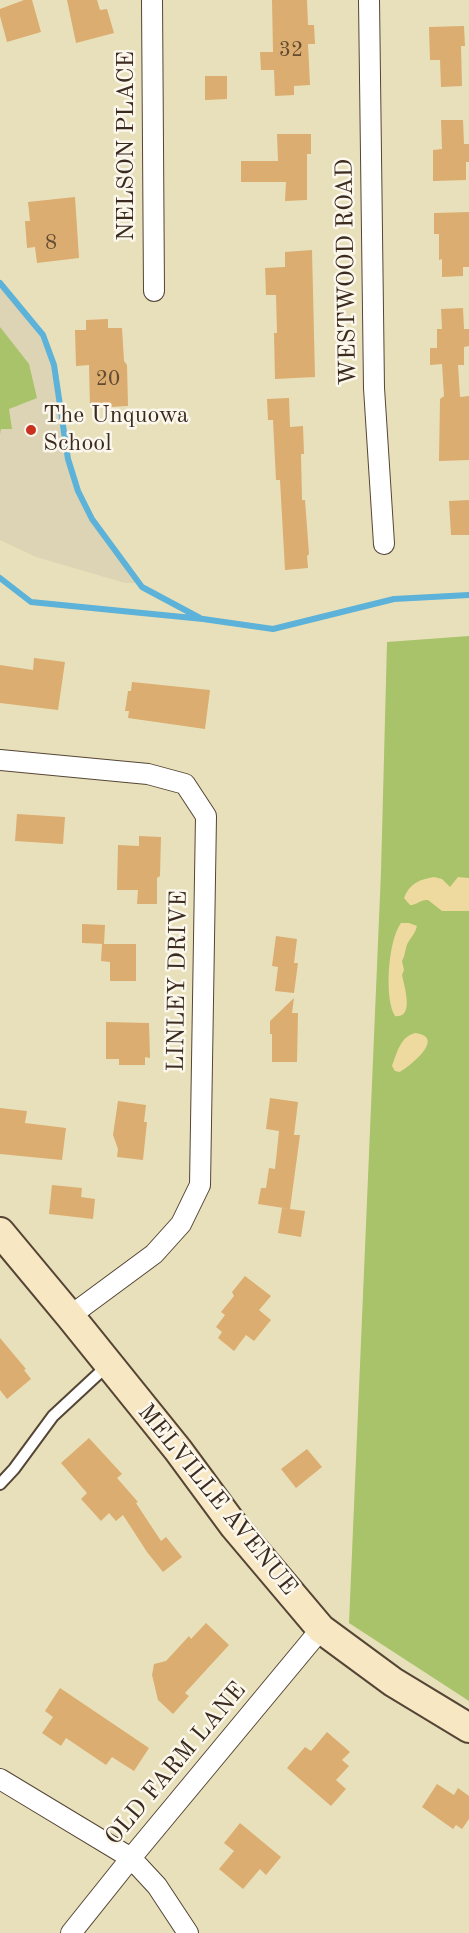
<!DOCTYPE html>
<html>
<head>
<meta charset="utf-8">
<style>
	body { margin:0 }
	canvas { display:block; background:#e8e0ba }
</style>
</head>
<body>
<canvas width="469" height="1933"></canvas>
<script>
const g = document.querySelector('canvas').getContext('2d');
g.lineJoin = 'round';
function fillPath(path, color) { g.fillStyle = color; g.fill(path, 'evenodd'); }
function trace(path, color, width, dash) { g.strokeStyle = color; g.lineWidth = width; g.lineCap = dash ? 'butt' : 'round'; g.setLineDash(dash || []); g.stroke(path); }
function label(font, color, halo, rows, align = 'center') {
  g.font = font + ' "Old Standard TT",serif'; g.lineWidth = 5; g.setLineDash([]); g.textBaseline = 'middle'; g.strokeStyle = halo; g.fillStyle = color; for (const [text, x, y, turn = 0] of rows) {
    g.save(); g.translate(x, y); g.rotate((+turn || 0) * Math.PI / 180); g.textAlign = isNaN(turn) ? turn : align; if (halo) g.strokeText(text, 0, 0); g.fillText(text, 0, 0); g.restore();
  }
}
const built = new Path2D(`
	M 0,285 L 40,337 L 51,365 L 66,459 L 76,492 L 89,518 L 136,583 L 125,583 L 36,557 L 0,540 Z`);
const green = new Path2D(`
	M 0,327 L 29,364 L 37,398 L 9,409 L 12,429 L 1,429 L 0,434 Z
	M 469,636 L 469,1701 L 349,1623 L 381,872 L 387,642 Z`);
const sand = new Path2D(`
	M 434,877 L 442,879 L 450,887 L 458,877 L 469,878 L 469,911 L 442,911 L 428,900 C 421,899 417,905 410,905 L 404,898 C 409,884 420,879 434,877 Z
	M 401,923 L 409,923 L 417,926 C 415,933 413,935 409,941 C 405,946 406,954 402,961 L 404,970 L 402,975 C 404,985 415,1019 395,1016 C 384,999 388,940 401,923 Z
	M 415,1033 C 447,1037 410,1066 400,1072 L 395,1071 L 392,1066 C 397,1053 400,1037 415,1033 Z`);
const stream = new Path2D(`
	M 0,283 L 43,335 L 54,365 L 68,459 L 78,491 L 92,519 L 142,587 L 200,618
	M 0,578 L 31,602 L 203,619 L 273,629 L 394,599 L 469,595`);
const building = new Path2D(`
	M 24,0 L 32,0 L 41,32 L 7,42 L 0,16 L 0,9 Z
	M 67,0 L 97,0 L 100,10 L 107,9 L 114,33 L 76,43 Z
	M 272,0 L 307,0 L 308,25 L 314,25 L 315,44 L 308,44 L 310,85 L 294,86 L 294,95 L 275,96 L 274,70 L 261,70 L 260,52 L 273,52 Z
	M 464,26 L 465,46 L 461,46 L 462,86 L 441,87 L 440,60 L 430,60 L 429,27 Z
	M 205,76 L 227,76 L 227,99 L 205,100 Z
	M 441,120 L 463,120 L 464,144 L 469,144 L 469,162 L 466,162 L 466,180 L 433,181 L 433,150 L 442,149 Z
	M 277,134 L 311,134 L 311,154 L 307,154 L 307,200 L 285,201 L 286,182 L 241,182 L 241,161 L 278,161 Z
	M 75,197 L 79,258 L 37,263 L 35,247 L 27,248 L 25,221 L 30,221 L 28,202 Z
	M 469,212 L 469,267 L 463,267 L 463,276 L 442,277 L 442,259 L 439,260 L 439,234 L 434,234 L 434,213 Z
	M 312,250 L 315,377 L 275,379 L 274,333 L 277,333 L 276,295 L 266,295 L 265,268 L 285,267 L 285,252 Z
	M 463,308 L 464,329 L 469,329 L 469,346 L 464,347 L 464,365 L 458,365 L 460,397 L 469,396 L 469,460 L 439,461 L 440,399 L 444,396 L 442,364 L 430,365 L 430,348 L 437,348 L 437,329 L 442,329 L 441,309 Z
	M 108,319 L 108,328 L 122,328 L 124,361 L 127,365 L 128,406 L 90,408 L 89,365 L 76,366 L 75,330 L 86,330 L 86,320 Z
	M 289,398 L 290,427 L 303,426 L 304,454 L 301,454 L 302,500 L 305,500 L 309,554 L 307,556 L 308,568 L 285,570 L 280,480 L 276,480 L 273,420 L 268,420 L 267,399 Z
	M 469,500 L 469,535 L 451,535 L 449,501 Z
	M 34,658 L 65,662 L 58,710 L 0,703 L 0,665 L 33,670 Z
	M 132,682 L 210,690 L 205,729 L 128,718 L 129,711 L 125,711 L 128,691 L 131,691 Z
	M 17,814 L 65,817 L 63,844 L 15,841 Z
	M 139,836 L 161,837 L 160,876 L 157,878 L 157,904 L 137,904 L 138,890 L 117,890 L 118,845 L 139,846 Z
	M 82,924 L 105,925 L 104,944 L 82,943 Z
	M 276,936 L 297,939 L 294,963 L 298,963 L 294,993 L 275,991 L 278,967 L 272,966 Z
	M 102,944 L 136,944 L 136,981 L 110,981 L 110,962 L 101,961 Z
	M 294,998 L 292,1013 L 298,1013 L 297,1062 L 272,1062 L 272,1034 L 270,1034 L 270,1021 Z
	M 106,1022 L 149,1023 L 150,1058 L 145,1057 L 145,1065 L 119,1065 L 119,1059 L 106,1059 Z
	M 270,1098 L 298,1102 L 294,1135 L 300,1135 L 290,1209 L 258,1204 L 261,1188 L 266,1188 L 269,1168 L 275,1169 L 279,1131 L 266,1129 Z
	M 118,1101 L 146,1105 L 144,1122 L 147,1122 L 143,1160 L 117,1157 L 118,1149 L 113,1135 Z
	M 0,1108 L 27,1111 L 25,1123 L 66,1128 L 62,1160 L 0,1154 Z
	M 52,1185 L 82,1188 L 81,1197 L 95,1199 L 93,1219 L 49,1214 Z
	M 282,1208 L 305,1211 L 301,1237 L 278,1233 Z
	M 245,1276 L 271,1296 L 259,1310 L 271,1320 L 254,1341 L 246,1335 L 234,1351 L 218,1338 L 222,1332 L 216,1327 L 225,1315 L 221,1312 L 234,1296 L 232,1292 Z
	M 0,1338 L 26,1369 L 24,1370 L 31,1379 L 7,1399 L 0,1390 Z
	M 89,1438 L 122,1474 L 117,1478 L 138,1502 L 136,1503 L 161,1541 L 166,1537 L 182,1557 L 163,1572 L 147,1552 L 123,1515 L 116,1521 L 109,1513 L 101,1521 L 81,1499 L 87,1493 L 61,1463 Z
	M 307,1449 L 322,1467 L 296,1488 L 281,1469 Z
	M 206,1623 L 229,1645 L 185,1693 L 189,1696 L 173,1714 L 158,1700 L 152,1675 L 154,1664 L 166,1661 L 189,1636 L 191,1639 Z
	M 60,1688 L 149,1748 L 134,1771 L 112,1757 L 106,1765 L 66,1738 L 61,1746 L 42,1733 L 53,1717 L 45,1711 Z
	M 327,1732 L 350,1752 L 342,1760 L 349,1766 L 336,1780 L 346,1789 L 331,1806 L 287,1768 L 305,1747 L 311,1751 Z
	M 437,1784 L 454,1795 L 458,1788 L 469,1796 L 469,1819 L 462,1829 L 456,1825 L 453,1829 L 422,1807 Z
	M 240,1823 L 281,1857 L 266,1875 L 260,1869 L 243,1889 L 219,1869 L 234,1851 L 224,1843 Z`);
const lane = new Path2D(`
	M 0,1484 L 14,1469 L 53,1416 L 109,1364`);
const street = new Path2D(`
	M 152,0 L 154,291
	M 369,0 L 374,388 L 384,544
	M 0,760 L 148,774 L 185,784 L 206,816 L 200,1185 L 181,1224 L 154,1254 L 70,1316
	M 0,1779 L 131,1858 L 157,1886 L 188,1933
	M 71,1933 L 131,1858 L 321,1629`);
const secondary = new Path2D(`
	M 0,1232 L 70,1316 L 178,1450 L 234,1526 L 321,1629 L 393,1682 L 469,1728`);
const markers = [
	[31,430,6,"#c8321e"]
];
const numberNames = [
	["32",291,50],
	["8",51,243],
	["20",108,379]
];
const streetNames = [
	["NELSON PLACE",127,146,-90],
	["WESTWOOD ROAD",347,272,-91],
	["LINLEY DRIVE",178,981,-89],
	["MELVILLE AVENUE",217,1500,51],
	["OLD FARM LANE",176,1764,-50]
];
const poiNames = [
	["The Unquowa",43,416],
	["School",43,444]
];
fillPath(built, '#dcd4b4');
fillPath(green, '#a8c36a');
fillPath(sand, '#eeda9e');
trace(stream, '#5cb2d8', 6);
fillPath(building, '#dbad70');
trace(lane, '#554535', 14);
trace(street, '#554535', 22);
trace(secondary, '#554535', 32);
trace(lane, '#fff', 10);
trace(street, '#fff', 20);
trace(secondary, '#f8e7c3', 28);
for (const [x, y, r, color] of markers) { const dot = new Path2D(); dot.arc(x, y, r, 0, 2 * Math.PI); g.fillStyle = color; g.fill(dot); trace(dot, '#fbf7ec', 2); }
label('21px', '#634b32', null, numberNames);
label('24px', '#3b2a1e', '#fbf7ec', streetNames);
label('24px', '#3b2a1e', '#fbf7ec', poiNames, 'left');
</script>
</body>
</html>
